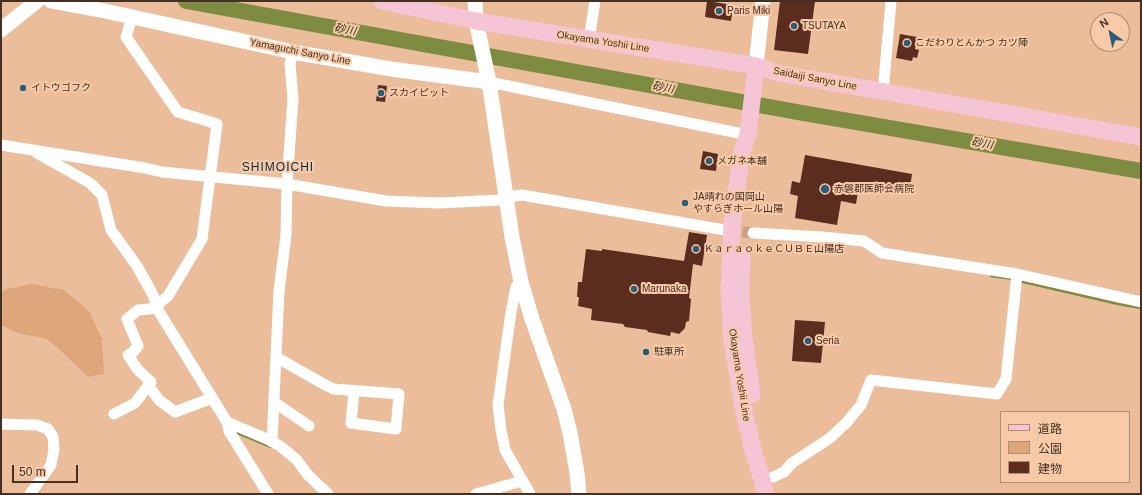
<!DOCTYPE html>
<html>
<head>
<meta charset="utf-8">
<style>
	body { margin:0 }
	#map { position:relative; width:1142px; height:495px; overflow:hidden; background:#ebbd9b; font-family:Arial,"Noto Sans JP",sans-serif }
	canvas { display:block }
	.frame { position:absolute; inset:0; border:2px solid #443123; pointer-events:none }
	.legend { position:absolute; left:1000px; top:411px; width:130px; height:72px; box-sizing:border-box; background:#f9caa8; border:1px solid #b18d73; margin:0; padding:5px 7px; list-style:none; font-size:12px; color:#443123 }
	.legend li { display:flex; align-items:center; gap:8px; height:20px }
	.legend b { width:20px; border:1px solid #b18d73 }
	.north { position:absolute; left:1090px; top:12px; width:40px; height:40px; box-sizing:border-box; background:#f9caa8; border:1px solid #b18d73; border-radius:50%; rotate:327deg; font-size:11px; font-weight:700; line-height:16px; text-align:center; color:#443123 }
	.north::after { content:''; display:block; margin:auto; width:14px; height:18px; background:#2b5c7a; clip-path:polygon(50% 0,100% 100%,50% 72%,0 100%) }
	.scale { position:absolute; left:12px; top:465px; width:66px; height:18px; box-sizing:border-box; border:2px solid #443123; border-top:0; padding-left:5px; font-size:12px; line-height:14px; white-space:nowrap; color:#443123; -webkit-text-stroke:3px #f9caa8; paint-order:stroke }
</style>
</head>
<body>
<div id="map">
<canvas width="1142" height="495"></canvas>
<div class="frame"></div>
<ul class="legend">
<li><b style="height:5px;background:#f5c5d5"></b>道路</li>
<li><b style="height:11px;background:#dea67b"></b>公園</li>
<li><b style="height:11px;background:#5a2d1f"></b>建物</li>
</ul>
<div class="north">N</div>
<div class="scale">50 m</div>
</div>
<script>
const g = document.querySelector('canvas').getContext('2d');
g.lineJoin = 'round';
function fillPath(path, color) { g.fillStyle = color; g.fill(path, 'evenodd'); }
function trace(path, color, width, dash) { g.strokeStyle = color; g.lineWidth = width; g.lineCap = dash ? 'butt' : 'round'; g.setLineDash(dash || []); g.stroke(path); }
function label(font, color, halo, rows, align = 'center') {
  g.font = font + ' Arial,"Noto Sans JP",sans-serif'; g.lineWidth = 4; g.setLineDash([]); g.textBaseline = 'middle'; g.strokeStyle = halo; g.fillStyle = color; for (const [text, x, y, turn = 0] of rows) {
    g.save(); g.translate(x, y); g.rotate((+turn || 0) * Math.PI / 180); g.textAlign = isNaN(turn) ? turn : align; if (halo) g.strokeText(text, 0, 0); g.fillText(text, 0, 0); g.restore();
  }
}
const green = new Path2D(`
	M 32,284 L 64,290 L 89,311 L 102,339 L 104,374 L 88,377 L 59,349 L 45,338 L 20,334 L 1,325 L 1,292 L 7,289 Z`);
const stream = new Path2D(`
	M 991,276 L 1014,279
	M 1019,281 L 1118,304 L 1141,308
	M 235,432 L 271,447`);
const river = new Path2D(`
	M 186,1 L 797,112 L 1141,171`);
const building = new Path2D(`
	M 707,1 L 733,5 L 731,21 L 705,17 Z
	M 780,1 L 815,1 L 808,54 L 774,50 Z
	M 900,34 L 917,37 L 915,49 L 919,50 L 917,58 L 913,57 L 912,61 L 896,58 Z
	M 378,85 L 387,86 L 385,102 L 376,101 Z
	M 703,151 L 718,154 L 716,171 L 700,169 Z
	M 805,155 L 912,174 L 909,194 L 859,185 L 856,204 L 841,201 L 837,225 L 795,218 L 798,196 L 790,194 L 792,181 L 800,183 Z
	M 689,232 L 707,235 L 702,266 L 693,264 L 689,298 L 691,299 L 689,321 L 686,322 L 685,328 L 679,334 L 671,332 L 670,336 L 648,332 L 647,330 L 625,327 L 623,324 L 591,320 L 592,309 L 578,306 L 579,297 L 577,297 L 578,282 L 582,282 L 586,249 L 602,251 L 602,249 L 684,261 Z
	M 795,320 L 825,322 L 821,363 L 792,361 Z`);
const streetTunnel = new Path2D(`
	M 726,230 L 753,233`);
const street = new Path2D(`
	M 132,17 L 126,37 L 178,112 L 217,124 L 202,239 L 168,296 L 157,305
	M 589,40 L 595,1
	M 489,82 L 748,135
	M 883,92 L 891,1
	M 1,145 L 145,168 L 162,172 L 287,184 L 386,201 L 439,203 L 500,200 L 507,197 L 522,195 L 725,230
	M 37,153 L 90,183 L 102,195 L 111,230 L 137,266 L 153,295 L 158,310 L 227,422 L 229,431 L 268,494
	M 753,233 L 822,237 L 864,241 L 882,253 L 1017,274 L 1141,302
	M 521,282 L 516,287 L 511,312 L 498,405 L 501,430 L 505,450 L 530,494
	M 276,357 L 327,386 L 334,389 L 399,394 L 396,429 L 351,423 L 354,391
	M 148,385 L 159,400 L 175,412 L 212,398
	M 274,402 L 309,426
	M 114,414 L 135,403 L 151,382 L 138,370 L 128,355 L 133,352 L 138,346 L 127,319 L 138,310 L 150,309 L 158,307
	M 227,422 L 267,439 L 280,446 L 296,459 L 308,475 L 328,494
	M 1,424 L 37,425 L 48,429 L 53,437 L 54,450 L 51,465 L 30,494
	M 272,442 L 279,291 L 286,235 L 287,184 L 293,98 L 290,64 L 293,52
	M 773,477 L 784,472 L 792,463 L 830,438 L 846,423 L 861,405 L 871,380 L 997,394 L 1006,379 L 1017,274
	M 476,494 L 522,481`);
const secondary = new Path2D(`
	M 51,1 L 105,11 L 293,52 L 391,69 L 489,82
	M 475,1 L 476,21 L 489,82 L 512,237 L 521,282 L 532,319 L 564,409 L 570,433 L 577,473 L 579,494
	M 1,30 L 37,1
	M 756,66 L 763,1`);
const primary = new Path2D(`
	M 382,1 L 476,21 L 756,66 L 778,73 L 1141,137
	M 756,66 L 748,135 L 742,151 L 732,224 L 729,291 L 732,340 L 742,402 L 753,450 L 766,494
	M 742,256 L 741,293 L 744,338 L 752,395`);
const markers = [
	[719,11,4,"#2b5c7a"],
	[794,26,4,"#2b5c7a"],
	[907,43,4,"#2b5c7a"],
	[23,88,4,"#2b5c7a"],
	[381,93,4,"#2b5c7a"],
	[709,161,4,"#2b5c7a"],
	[825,189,5,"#2b5c7a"],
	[685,203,4,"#2b5c7a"],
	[696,249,4,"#2b5c7a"],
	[634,289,4,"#2b5c7a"],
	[808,341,4,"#2b5c7a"],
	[646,352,4,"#2b5c7a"]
];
const poiNames = [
	["Paris Miki",727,11],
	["TSUTAYA",802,26],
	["こだわりとんかつ カツ陣",915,43],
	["イトウゴフク",31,88],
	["スカイピット",389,93],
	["メガネ本舗",717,161],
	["赤磐郡医師会病院",834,189],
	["JA晴れの国岡山",693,197],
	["やすらぎホール山陽",693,209],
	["ＫａｒａｏｋｅＣＵＢＥ山陽店",704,249],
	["Marunaka",642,289],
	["Seria",816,341],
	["駐車所",654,352]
];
const streetNames = [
	["Okayama Yoshii Line",603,42,9],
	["Yamaguchi Sanyo Line",300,52,11],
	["Saidaiji Sanyo Line",815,79,11],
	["Okayama Yoshii Line",739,375,81]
];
const waterNames = [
	["砂川",345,30,10],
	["砂川",663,88,10],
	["砂川",982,144,10]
];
const quarterNames = [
	["SHIMOICHI",278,168]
];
fillPath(green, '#dea67b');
trace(stream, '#7e8c41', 2.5);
trace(river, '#7e8c41', 16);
fillPath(building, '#5a2d1f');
trace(streetTunnel, '#caa183', 11, [11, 5.5]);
trace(street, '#fff', 11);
trace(secondary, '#fff', 15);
trace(primary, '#f5c5d5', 17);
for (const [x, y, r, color] of markers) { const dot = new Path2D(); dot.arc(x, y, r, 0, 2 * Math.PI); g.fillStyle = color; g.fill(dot); trace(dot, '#f9caa8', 1.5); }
label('10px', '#443123', '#f9caa8', poiNames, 'left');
label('10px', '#443123', '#f9caa8', streetNames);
label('italic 11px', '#2b3110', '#f9caa8', waterNames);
g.letterSpacing = '1px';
label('12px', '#022d43', '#f9caa8', quarterNames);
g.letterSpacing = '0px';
</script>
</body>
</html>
